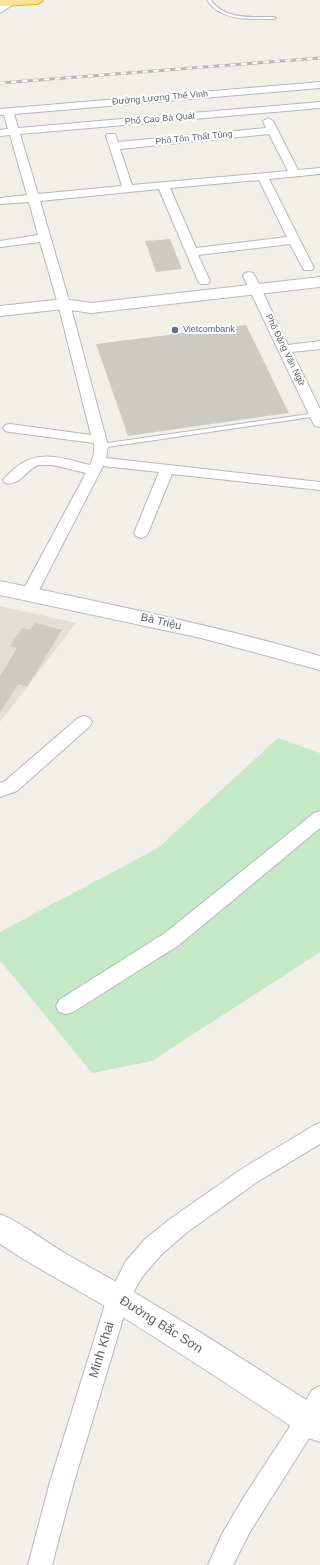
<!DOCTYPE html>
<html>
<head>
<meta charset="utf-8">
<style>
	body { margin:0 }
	canvas { display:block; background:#f1efe8 }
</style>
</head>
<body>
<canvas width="320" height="1565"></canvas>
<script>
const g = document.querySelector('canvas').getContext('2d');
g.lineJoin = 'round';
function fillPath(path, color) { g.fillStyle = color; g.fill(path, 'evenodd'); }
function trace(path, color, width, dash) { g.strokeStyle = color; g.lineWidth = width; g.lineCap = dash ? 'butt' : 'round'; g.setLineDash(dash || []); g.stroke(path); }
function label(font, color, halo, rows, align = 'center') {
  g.font = font + ' Arial,sans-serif'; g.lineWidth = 4; g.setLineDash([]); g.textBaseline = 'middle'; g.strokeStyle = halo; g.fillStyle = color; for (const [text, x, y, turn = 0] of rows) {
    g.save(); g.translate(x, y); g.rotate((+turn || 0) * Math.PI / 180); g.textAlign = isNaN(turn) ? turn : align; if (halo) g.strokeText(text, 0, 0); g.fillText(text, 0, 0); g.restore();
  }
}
const education = new Path2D(`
	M 0,606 L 76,623 L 0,722 Z`);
const green = new Path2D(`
	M 278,738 L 320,753 L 320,952 L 152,1061 L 92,1073 L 0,960 L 0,932 L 158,848 Z`);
const building = new Path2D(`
	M 170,239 L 182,269 L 156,272 L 145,241 Z
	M 246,325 L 289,413 L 128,436 L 96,344 Z
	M 35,623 L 62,630 L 27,687 L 18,684 L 0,713 L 0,676 L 17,648 L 10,646 L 22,628 L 30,630 Z`);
const lane = new Path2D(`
	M 207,0 L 211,0 C 224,20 253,17 274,17 L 276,18 L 274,19 C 251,19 221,22 207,0 Z
	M 316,413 L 319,415 L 318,416 L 101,448 L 98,446 L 101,444 Z`);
const street = new Path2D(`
	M 9,0 L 15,0 L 17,2 L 0,13 L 0,6 Z
	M 320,82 L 320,88 L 14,114 L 18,128 L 320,102 L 320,108 L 20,134 L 38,194 L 122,186 L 106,136 L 107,134 L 115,134 L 118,142 L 266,128 L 263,121 L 268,118 L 273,121 L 298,170 L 320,168 L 320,174 L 269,179 L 314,268 L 312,270 L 304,270 L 290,244 L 198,255 L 210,281 L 208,284 L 200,284 L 198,281 L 159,189 L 40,201 L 70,304 L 108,446 L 106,458 L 320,482 L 320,490 L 172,474 L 148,533 L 146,536 L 141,538 L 136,536 L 134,533 L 159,472 L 103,466 L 37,594 L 34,598 L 29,599 L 24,598 L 21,594 L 86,473 L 53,465 L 38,465 C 26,470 19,487 5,483 L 3,480 C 6,476 10,473 14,469 C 37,448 63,458 90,465 C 93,459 95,450 94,443 L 10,432 L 5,431 L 3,428 L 5,425 L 10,424 L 91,435 L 58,304 L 40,242 L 0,247 L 0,241 L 38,235 L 29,202 L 0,204 L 0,198 L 27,195 L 10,135 L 0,136 L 0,130 L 8,129 L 4,115 L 0,115 L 0,109 ZM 269,134 L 288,171 L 132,185 L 120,149 ZM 259,180 L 287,237 L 196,248 L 170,188 Z
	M 249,272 L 253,273 L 255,276 L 288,345 L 320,341 L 320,349 L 292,352 L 320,409 L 320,427 L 315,426 L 313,423 L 243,276 L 245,273 Z
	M 84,716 L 90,718 L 92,722 L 90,726 L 17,791 L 0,797 L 0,783 L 5,781 L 78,718 Z
	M 320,811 L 320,828 L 179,945 L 73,1012 L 66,1014 L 59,1012 L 56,1006 L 59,1000 L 165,933 L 314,813 Z
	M 320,1123 L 320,1144 L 257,1182 L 186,1233 L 161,1255 L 142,1277 L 128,1302 L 74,1482 L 52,1565 L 28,1565 L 50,1482 L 107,1298 L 126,1261 L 145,1239 L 170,1219 L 243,1168 L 313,1126 Z
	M 320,1386 L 320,1421 L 251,1530 L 233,1565 L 208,1565 L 222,1534 L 247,1492 L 287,1431 L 312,1390 Z`);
const secondary = new Path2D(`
	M 320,277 L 320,287 L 91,313 L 64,309 L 0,316 L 0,306 L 64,299 L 91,303 Z
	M 0,581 C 107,604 215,625 320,656 L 320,670 L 201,638 L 0,595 Z
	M 0,1214 C 24,1224 45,1242 68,1255 C 155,1302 237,1355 320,1409 L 320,1442 L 309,1438 C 243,1394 177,1351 110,1309 C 73,1287 36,1268 0,1244 Z`);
const highway = new Path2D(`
	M 0,0 L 43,0 L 41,2 L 37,4 L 0,6 Z`);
const rail = new Path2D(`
	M 0,83 L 320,58`);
const markers = [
	[175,330,4,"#5c6f8a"]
];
const farStreetnames = [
	["Đường Lương Thế Vinh",160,98,-5],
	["Phố Cao Bá Quát",160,119,-5],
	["Phố Tôn Thất Tùng",194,138,-6],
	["Phố Đặng Văn Ngữ",285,350,64]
];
const farServicenames = [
	["Vietcombank",183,330]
];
const streetNames = [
	["Bà Triệu",161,622,13]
];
const nearStreetnames = [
	["Đường Bắc Sơn",161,1325,32],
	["Minh Khai",102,1350,-73]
];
fillPath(education, '#e1ded6');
fillPath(green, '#c5e8c5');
fillPath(building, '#cccac5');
trace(lane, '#b5b8bc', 2);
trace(street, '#b5b8bc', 2);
trace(secondary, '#b6babf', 2);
trace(highway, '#f9ab00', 2);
fillPath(lane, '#fff');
fillPath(street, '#fff');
fillPath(secondary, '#fff');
fillPath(highway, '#fde293');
trace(rail, '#b6b7b8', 3);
trace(rail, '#fff', 2, [5.5]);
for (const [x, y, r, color] of markers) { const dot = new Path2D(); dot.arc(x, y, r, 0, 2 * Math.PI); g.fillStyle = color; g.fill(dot); trace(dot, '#fff', 1.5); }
label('9px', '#5f6368', '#fff', farStreetnames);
label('9px', '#4e5e75', '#fff', farServicenames, 'left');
label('11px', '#5f6368', '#fff', streetNames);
label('13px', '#5f6368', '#fff', nearStreetnames);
</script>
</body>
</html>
